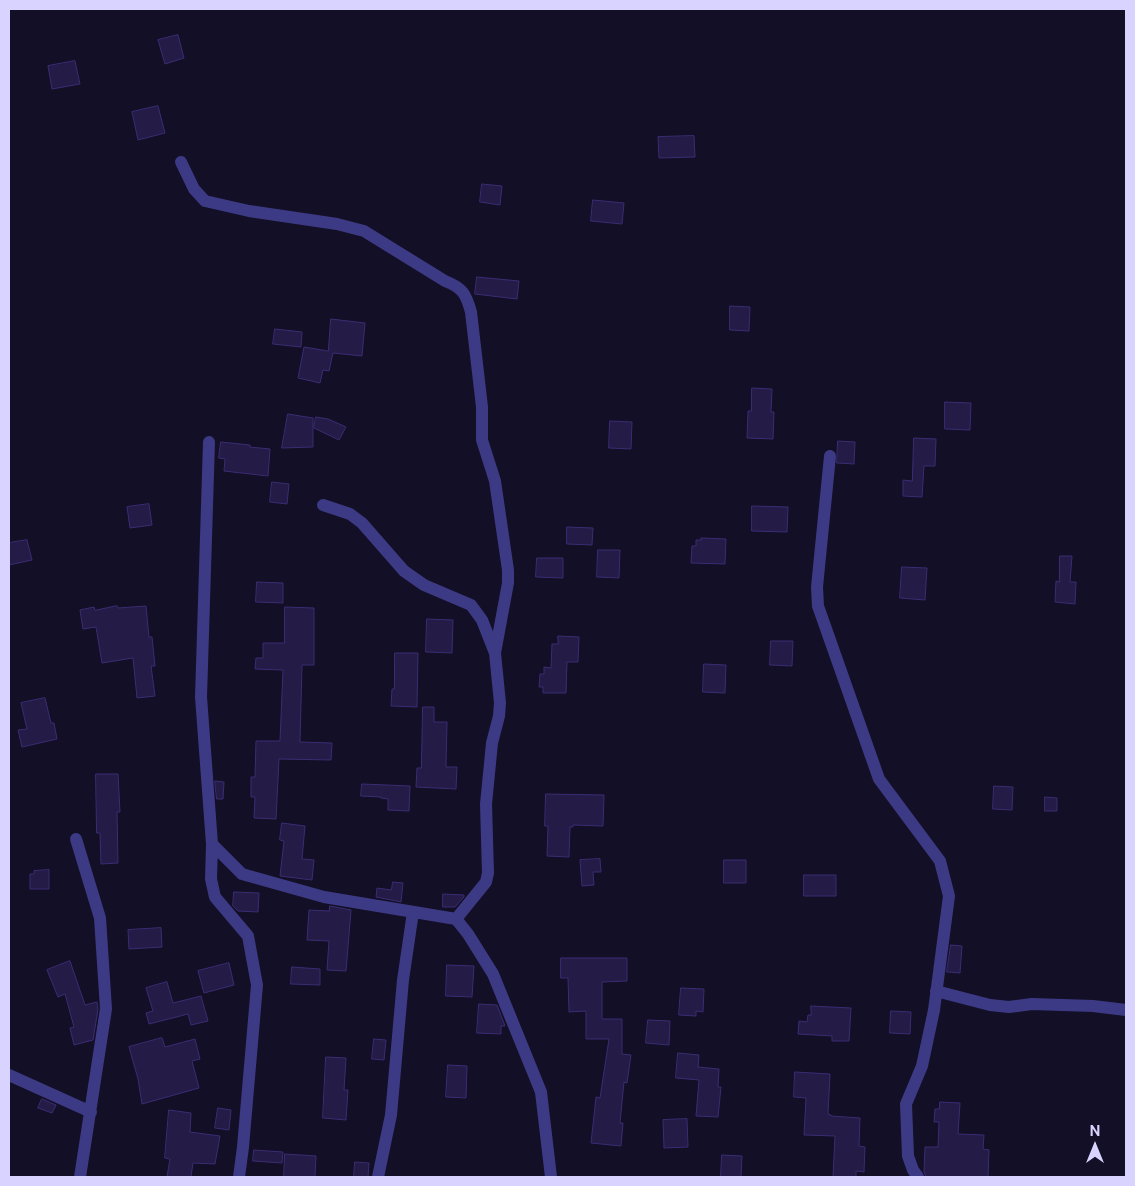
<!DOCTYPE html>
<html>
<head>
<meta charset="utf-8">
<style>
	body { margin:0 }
	#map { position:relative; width:1135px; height:1186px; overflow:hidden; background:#130f26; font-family:"Public Sans",sans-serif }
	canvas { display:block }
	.frame { position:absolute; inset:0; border:10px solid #d9d4ff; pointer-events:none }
	.north { position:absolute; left:1070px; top:1121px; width:50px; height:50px; -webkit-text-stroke:4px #130f26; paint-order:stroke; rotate:0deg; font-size:14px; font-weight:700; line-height:20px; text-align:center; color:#d9d4ff }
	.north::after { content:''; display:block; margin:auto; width:18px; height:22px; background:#d9d4ff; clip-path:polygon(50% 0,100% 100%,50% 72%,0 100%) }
</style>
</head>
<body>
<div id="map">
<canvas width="1135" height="1186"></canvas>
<div class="frame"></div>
<div class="north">N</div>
</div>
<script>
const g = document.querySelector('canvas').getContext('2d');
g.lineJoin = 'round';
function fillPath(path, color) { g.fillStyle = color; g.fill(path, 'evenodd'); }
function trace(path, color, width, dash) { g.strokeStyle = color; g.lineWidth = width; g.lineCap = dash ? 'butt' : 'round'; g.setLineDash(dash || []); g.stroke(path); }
const building = new Path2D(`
	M 178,35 L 184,58 L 165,64 L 158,40 Z
	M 75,61 L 80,84 L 52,89 L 48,66 Z
	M 158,106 L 165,133 L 138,140 L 132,112 Z
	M 694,136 L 695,157 L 659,158 L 658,137 Z
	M 482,184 L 502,186 L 500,205 L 480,202 Z
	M 593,200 L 624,203 L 622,224 L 591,221 Z
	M 477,277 L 519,281 L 517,299 L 475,294 Z
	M 730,306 L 750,307 L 749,331 L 730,330 Z
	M 331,319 L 365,323 L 362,356 L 333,353 L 329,371 L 323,370 L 320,383 L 298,378 L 304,347 L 328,351 Z
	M 275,329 L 302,332 L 301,347 L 273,344 Z
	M 752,388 L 772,389 L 771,412 L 774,412 L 773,439 L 747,438 L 748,411 L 751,411 Z
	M 945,402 L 971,403 L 970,430 L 945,429 Z
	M 288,414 L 313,418 L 313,447 L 282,448 Z
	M 316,417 L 328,419 L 346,427 L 339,440 L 314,428 Z
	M 610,421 L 632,422 L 631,449 L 609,448 Z
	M 914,438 L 936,439 L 935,466 L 924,466 L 922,497 L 903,496 L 903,480 L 912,481 Z
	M 838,441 L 855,442 L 854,464 L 837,463 Z
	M 221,442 L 250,445 L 250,447 L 270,449 L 268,476 L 224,471 L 225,459 L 219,458 Z
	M 272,482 L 289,484 L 287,504 L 270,502 Z
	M 149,504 L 152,525 L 130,528 L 127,507 Z
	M 752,506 L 788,507 L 787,532 L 752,531 Z
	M 567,527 L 593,528 L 592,545 L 567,544 Z
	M 701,538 L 726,539 L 725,564 L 691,563 L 692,546 L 696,546 L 696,540 L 701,540 Z
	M 27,540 L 32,560 L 9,565 L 9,543 Z
	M 598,550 L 620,550 L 619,578 L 597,577 Z
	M 1060,556 L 1072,556 L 1070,582 L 1076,582 L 1075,604 L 1055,602 L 1056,581 L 1059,582 Z
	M 537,558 L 563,558 L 563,578 L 536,577 Z
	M 902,567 L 927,568 L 925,600 L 900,598 Z
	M 257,582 L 283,583 L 283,603 L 256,602 Z
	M 117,606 L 118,608 L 146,606 L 149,637 L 152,637 L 155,666 L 151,666 L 155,696 L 137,698 L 133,658 L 102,663 L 96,627 L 83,629 L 80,610 L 94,607 L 95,610 Z
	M 285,607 L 314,608 L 314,665 L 302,665 L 300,742 L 332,743 L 331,760 L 279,759 L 276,819 L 254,818 L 255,797 L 251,797 L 251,777 L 255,777 L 256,741 L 280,741 L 283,670 L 255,669 L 256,658 L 263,658 L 263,643 L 284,643 Z
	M 427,619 L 453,620 L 452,653 L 426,652 Z
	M 558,636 L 579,637 L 578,662 L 567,662 L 566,693 L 543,693 L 543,687 L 539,687 L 540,674 L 544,674 L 544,667 L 551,668 L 552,644 L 558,644 Z
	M 771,641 L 793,641 L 792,666 L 770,665 Z
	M 395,653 L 418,653 L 417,707 L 391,706 L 392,689 L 394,689 Z
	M 704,664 L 726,665 L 725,693 L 703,692 Z
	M 45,698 L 51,723 L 54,723 L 57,739 L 22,747 L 18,730 L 27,729 L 21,703 Z
	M 423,707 L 434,707 L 434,722 L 447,722 L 446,767 L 457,767 L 456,789 L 416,787 L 417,768 L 421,768 Z
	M 96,774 L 118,774 L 120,812 L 117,812 L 118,863 L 101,864 L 100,833 L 97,833 Z
	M 215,781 L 224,782 L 223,799 L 217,799 Z
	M 362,784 L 410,786 L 409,811 L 388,810 L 388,799 L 381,798 L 381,797 L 361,796 Z
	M 994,786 L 1013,787 L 1012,810 L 993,809 Z
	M 546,794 L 604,795 L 603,826 L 573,825 L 573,827 L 570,827 L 569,857 L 547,856 L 548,826 L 545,826 Z
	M 1045,797 L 1057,798 L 1057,811 L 1045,811 Z
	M 282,823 L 305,826 L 302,859 L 314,860 L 312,880 L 280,876 L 284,841 L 280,840 Z
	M 600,859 L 601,872 L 593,872 L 594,885 L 582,886 L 580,860 Z
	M 724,860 L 746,860 L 746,883 L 724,883 Z
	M 49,870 L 49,889 L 30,889 L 30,874 L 34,874 L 34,871 Z
	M 804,875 L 836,875 L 836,896 L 804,896 Z
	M 393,882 L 403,883 L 401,902 L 376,897 L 377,888 L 391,890 Z
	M 234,892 L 259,893 L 258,912 L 238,911 L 233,906 Z
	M 443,894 L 464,895 L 464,897 L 455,907 L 443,907 Z
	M 330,906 L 351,910 L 346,971 L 327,970 L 329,941 L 307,940 L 309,910 L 329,911 Z
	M 161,928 L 162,947 L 129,949 L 128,930 Z
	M 951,945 L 962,946 L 960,973 L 947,972 Z
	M 561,958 L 627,958 L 627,981 L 602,982 L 602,1019 L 622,1019 L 622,1054 L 631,1055 L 627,1083 L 624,1082 L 620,1123 L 623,1123 L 621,1146 L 591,1143 L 596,1097 L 600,1098 L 609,1039 L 586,1039 L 586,1011 L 569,1012 L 568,978 L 561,978 Z
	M 70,961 L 85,1005 L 97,1002 L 98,1009 L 93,1040 L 74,1045 L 70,1028 L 74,1027 L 65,994 L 58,997 L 47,970 Z
	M 229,963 L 234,985 L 204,993 L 198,971 Z
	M 447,965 L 474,966 L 472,997 L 446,996 Z
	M 292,967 L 320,969 L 320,985 L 291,984 Z
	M 167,982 L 173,1003 L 201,996 L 208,1021 L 191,1025 L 188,1014 L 149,1024 L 146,1013 L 153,1011 L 146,988 Z
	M 681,988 L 704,989 L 703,1012 L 696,1011 L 696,1016 L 679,1015 Z
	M 479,1004 L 497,1005 L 505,1026 L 501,1026 L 501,1034 L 477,1033 Z
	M 811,1006 L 851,1008 L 849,1041 L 832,1041 L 832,1036 L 798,1034 L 799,1021 L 807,1022 L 808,1015 L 811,1015 Z
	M 891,1011 L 911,1012 L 910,1034 L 890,1033 Z
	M 648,1020 L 670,1021 L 669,1045 L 646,1043 Z
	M 162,1038 L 165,1047 L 195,1039 L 200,1059 L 192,1061 L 199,1088 L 142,1104 L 138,1079 L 129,1047 Z
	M 374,1039 L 386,1040 L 384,1060 L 372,1059 Z
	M 678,1053 L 699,1055 L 698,1067 L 719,1069 L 718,1087 L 721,1087 L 718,1117 L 696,1116 L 699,1080 L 676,1078 Z
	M 326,1057 L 346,1058 L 344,1090 L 348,1090 L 346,1120 L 323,1118 Z
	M 448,1065 L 467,1066 L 466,1098 L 446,1097 Z
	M 795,1072 L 830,1074 L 828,1114 L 831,1115 L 831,1116 L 860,1118 L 859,1146 L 865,1147 L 864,1172 L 856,1171 L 856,1177 L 833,1177 L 835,1136 L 804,1135 L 806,1098 L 794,1097 Z
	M 42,1099 L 56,1105 L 52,1113 L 38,1108 Z
	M 940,1102 L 960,1103 L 958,1134 L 984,1135 L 983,1149 L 989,1150 L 988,1177 L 926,1177 L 924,1172 L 925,1147 L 938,1147 L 939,1122 L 934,1122 L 935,1109 L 939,1109 Z
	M 218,1108 L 231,1110 L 229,1130 L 215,1128 Z
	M 169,1110 L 191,1113 L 190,1132 L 220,1136 L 215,1164 L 193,1163 L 191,1177 L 167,1177 L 170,1159 L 165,1158 Z
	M 687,1119 L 688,1147 L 664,1148 L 663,1120 Z
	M 254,1150 L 283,1152 L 282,1163 L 253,1161 Z
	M 285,1154 L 316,1156 L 315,1177 L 284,1177 Z
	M 722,1155 L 742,1156 L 741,1177 L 721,1177 Z
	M 355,1162 L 369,1163 L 368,1177 L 354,1177 Z`);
const minor = new Path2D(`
	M 181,162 L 194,189 L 205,201 L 249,211 L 337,224 L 364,231 L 445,281 C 463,288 466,294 471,312 L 482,407 L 482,440 L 495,481 L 508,570 L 508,583 L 495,653
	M 209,442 L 201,697 L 212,844 L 211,879 L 215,897 L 248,936 L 257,985 L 243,1147 L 239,1177
	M 830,456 L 817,587 L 818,606 L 879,779 L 940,861 L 949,896 L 934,1010 L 922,1066 L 906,1104 L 908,1156 L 913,1170 L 918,1177
	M 323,505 L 350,514 L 362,523 L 404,571 L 424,585 L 471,605 L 482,620 L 495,653 L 500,703 L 499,716 L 492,743 L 486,804 L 488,873 L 486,882 L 456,919
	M 76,839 L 100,918 L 106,1009 L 80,1177
	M 212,844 L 242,874 L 324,897 L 456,919 L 468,934 L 493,974 L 541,1092 L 551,1177
	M 936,991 L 990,1005 L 1009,1007 L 1032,1004 L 1093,1006 L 1126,1010
	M 9,1075 L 91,1112
	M 378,1177 L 391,1115 L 403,980 L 413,912`);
fillPath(building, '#241b47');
trace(building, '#3b2d73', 1);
trace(minor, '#3d3a85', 12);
</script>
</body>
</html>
